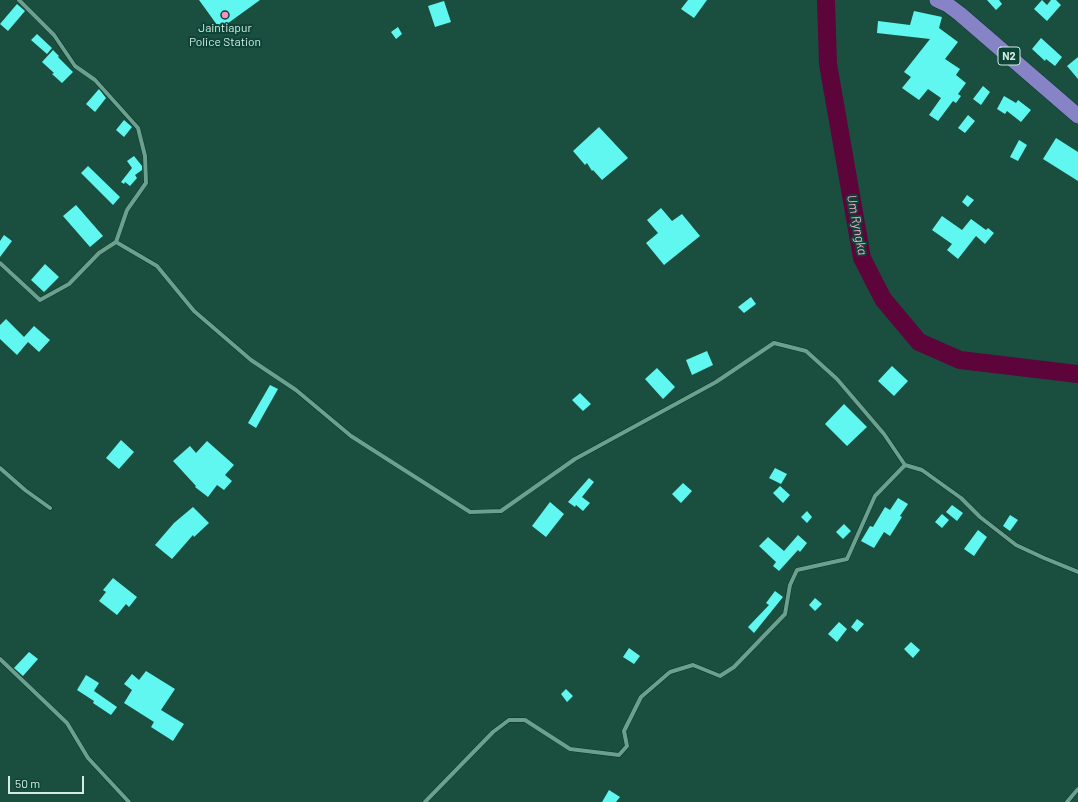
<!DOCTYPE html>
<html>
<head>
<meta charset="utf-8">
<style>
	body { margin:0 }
	#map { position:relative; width:1078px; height:802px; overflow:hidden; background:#1a4f40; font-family:Barlow,sans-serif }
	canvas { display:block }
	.scale { position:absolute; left:8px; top:776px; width:76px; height:18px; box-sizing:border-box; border:2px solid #d2ece2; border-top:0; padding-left:5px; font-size:12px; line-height:14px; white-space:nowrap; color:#d2ece2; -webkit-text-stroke:3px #0c4435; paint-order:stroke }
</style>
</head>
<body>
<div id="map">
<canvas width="1078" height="802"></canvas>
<div class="scale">50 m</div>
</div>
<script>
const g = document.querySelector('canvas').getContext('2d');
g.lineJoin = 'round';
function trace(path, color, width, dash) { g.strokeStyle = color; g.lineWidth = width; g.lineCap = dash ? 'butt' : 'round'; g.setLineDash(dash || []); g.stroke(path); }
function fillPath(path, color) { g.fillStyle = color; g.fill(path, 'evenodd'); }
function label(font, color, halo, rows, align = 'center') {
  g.font = font + ' Barlow,sans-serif'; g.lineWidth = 4; g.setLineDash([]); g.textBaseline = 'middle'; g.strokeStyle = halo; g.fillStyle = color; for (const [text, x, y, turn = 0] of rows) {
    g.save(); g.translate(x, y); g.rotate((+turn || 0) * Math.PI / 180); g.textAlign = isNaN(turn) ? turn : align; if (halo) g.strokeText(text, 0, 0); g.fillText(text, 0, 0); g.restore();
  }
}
const river = new Path2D(`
	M 826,0 L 828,64 L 862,258 L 883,299 L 919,342 L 960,360 L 1078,374`);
const building = new Path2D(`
	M 199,0 L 260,0 L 220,29 Z
	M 688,0 L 707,0 L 694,18 L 681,9 Z
	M 987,0 L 999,0 L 1002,4 L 996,10 Z
	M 1042,0 L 1047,5 L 1051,0 L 1056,0 L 1061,5 L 1047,21 L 1034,9 Z
	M 444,1 L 451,22 L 435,27 L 428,6 Z
	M 17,4 L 25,11 L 8,31 L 0,24 Z
	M 914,11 L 942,17 L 939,28 L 958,42 L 945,59 L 960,69 L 956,75 L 966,83 L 958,94 L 961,96 L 956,103 L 953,101 L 938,121 L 929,115 L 941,98 L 928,89 L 919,100 L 902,88 L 911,77 L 904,72 L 930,39 L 877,33 L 878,21 L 910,25 Z
	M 398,27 L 402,34 L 396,39 L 391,32 Z
	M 37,34 L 52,48 L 47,54 L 31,40 Z
	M 1041,38 L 1062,57 L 1055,66 L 1046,59 L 1045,61 L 1032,49 Z
	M 53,50 L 59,56 L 58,57 L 73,72 L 62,83 L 52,74 L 54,73 L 42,62 Z
	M 1078,57 L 1078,79 L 1067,66 Z
	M 983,86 L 990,92 L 981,105 L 973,99 Z
	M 99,89 L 106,98 L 95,112 L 86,104 Z
	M 1004,96 L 1016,103 L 1018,100 L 1031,110 L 1021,122 L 1007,111 L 1005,114 L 997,109 Z
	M 968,115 L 975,121 L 965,133 L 958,128 Z
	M 124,120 L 132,127 L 124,137 L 116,130 Z
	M 599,127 L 628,158 L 602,180 L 593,170 L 592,171 L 587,163 L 585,165 L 573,151 Z
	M 1056,138 L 1078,152 L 1078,181 L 1043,159 Z
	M 1019,140 L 1027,145 L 1018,161 L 1010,157 Z
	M 134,156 L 142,166 L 142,170 L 135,175 L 137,178 L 130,186 L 125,182 L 124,184 L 121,182 L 132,168 L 127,161 Z
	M 88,166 L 120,197 L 113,205 L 81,173 Z
	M 967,195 L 974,200 L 968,207 L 962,202 Z
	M 76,205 L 103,236 L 90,247 L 63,216 Z
	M 661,208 L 672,221 L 682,214 L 700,236 L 664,265 L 646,243 L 658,233 L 647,220 Z
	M 942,216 L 962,230 L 971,219 L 986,230 L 988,228 L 994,233 L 985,244 L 976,236 L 958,259 L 947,250 L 952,244 L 932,230 Z
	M 4,235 L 12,241 L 0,257 L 0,241 Z
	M 45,264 L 59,277 L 44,292 L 31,280 Z
	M 751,297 L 756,304 L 744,313 L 738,307 Z
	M 6,319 L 24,337 L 34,326 L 50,340 L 39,352 L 28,342 L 17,355 L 0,339 L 0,325 Z
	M 707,351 L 713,365 L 692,375 L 686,360 Z
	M 892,366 L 908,381 L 894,396 L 878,381 Z
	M 657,368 L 675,387 L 663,399 L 645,379 Z
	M 270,385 L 278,389 L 256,428 L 248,423 Z
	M 580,393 L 591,404 L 583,411 L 572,400 Z
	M 844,404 L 867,427 L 847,446 L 825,424 Z
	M 121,440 L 134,452 L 119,469 L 106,458 Z
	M 207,441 L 234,465 L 225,475 L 232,481 L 224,490 L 217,485 L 208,497 L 195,487 L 196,486 L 173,461 L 190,446 L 196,453 Z
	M 775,468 L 787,474 L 781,484 L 769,478 Z
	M 589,478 L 594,482 L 582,497 L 590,503 L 583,511 L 576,505 L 575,507 L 568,502 Z
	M 683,483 L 692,491 L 681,503 L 672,494 Z
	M 780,486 L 790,495 L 783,503 L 773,493 Z
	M 898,498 L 908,504 L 900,516 L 902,517 L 890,536 L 884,532 L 874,548 L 861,541 L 870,526 L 873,527 L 885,507 L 890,510 Z
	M 550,502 L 564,514 L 546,537 L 532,526 Z
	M 952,505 L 963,513 L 957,521 L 946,512 Z
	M 193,507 L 209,523 L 194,537 L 193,535 L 172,559 L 155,545 L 174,523 Z
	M 807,511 L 812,517 L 807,523 L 801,517 Z
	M 942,514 L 949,520 L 942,528 L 935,522 Z
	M 1010,515 L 1018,520 L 1010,531 L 1003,526 Z
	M 844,524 L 851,531 L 843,539 L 836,532 Z
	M 978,530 L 987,537 L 974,556 L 964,549 Z
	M 798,535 L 807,543 L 800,552 L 798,550 L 779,571 L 773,566 L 776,562 L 759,546 L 768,537 L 784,551 Z
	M 113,578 L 137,597 L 129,607 L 126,604 L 117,615 L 99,601 L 106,592 L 103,590 Z
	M 775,591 L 783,597 L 754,633 L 748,627 L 769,605 L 766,603 Z
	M 815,598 L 822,604 L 815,611 L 809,605 Z
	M 857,619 L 864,624 L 857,632 L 851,627 Z
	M 839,622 L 847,629 L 837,642 L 828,634 Z
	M 911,642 L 920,650 L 913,658 L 904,649 Z
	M 629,648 L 640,656 L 634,664 L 623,657 Z
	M 29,652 L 38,659 L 23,676 L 14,668 Z
	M 146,671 L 175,689 L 161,710 L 184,724 L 173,741 L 151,727 L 154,722 L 124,703 L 132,690 L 124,684 L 132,674 L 139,680 Z
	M 86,675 L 99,683 L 94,691 L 117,707 L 111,715 L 93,703 L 94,701 L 77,690 Z
	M 566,689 L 573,696 L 567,702 L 561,694 Z
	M 609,790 L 620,797 L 616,802 L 602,802 Z`);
const minor = new Path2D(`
	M 116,242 L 157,266 L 194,311 L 251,360 L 296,390 L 351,436 L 470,512 L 501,511 L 575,459 L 716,382 L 774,343 L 806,351 L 837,379 L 884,434 L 905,465
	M 0,263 L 40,300 L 69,284 L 99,253 L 116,242 L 127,210 L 146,183 L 145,156 L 138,128 L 95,80 L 75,66 L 54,35 L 19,0
	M 0,468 L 25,490 L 50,508
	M 0,659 L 67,723 L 88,758 L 129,802
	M 425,802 L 493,732 L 509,720 L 525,720 L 570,749 L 619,755 L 627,746 L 624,731 L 641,697 L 670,672 L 693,665 L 720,676 L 734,667 L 785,614 L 790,585 L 797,570 L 847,559 L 875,496 L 905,465 L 922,470 L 961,498 L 980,517 L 1016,545 L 1044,558 L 1078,572
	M 1067,802 L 1078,789`);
const trunk = new Path2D(`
	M 937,0 L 948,5 L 960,14 L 1078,116`);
const markers = [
	[225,15,4,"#fb8fc3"]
];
const shields = [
	[1009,56,22]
];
const shieldNames = [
	["N2",1009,56]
];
const poiNames = [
	["Jaintiapur",225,28],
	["Police Station",225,42]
];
const waterNames = [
	["Um Ryngka",857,225,79]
];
trace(river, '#5d043b', 18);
fillPath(building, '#60f7f0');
trace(minor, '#093227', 5);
trace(trunk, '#093227', 16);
trace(minor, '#6ca08e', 4);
trace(trunk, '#8683c7', 15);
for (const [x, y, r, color] of markers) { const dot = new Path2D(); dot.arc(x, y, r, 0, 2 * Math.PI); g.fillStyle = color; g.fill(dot); trace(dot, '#0c4435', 1.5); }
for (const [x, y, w] of shields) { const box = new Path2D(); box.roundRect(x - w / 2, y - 9, w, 18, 3); g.fillStyle = '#0c4435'; g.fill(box); trace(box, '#d2ece2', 1); }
label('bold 11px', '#d2ece2', null, shieldNames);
label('12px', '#d2ece2', '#0c4435', poiNames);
label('italic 13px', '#fea6cf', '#0c4435', waterNames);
</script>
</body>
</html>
